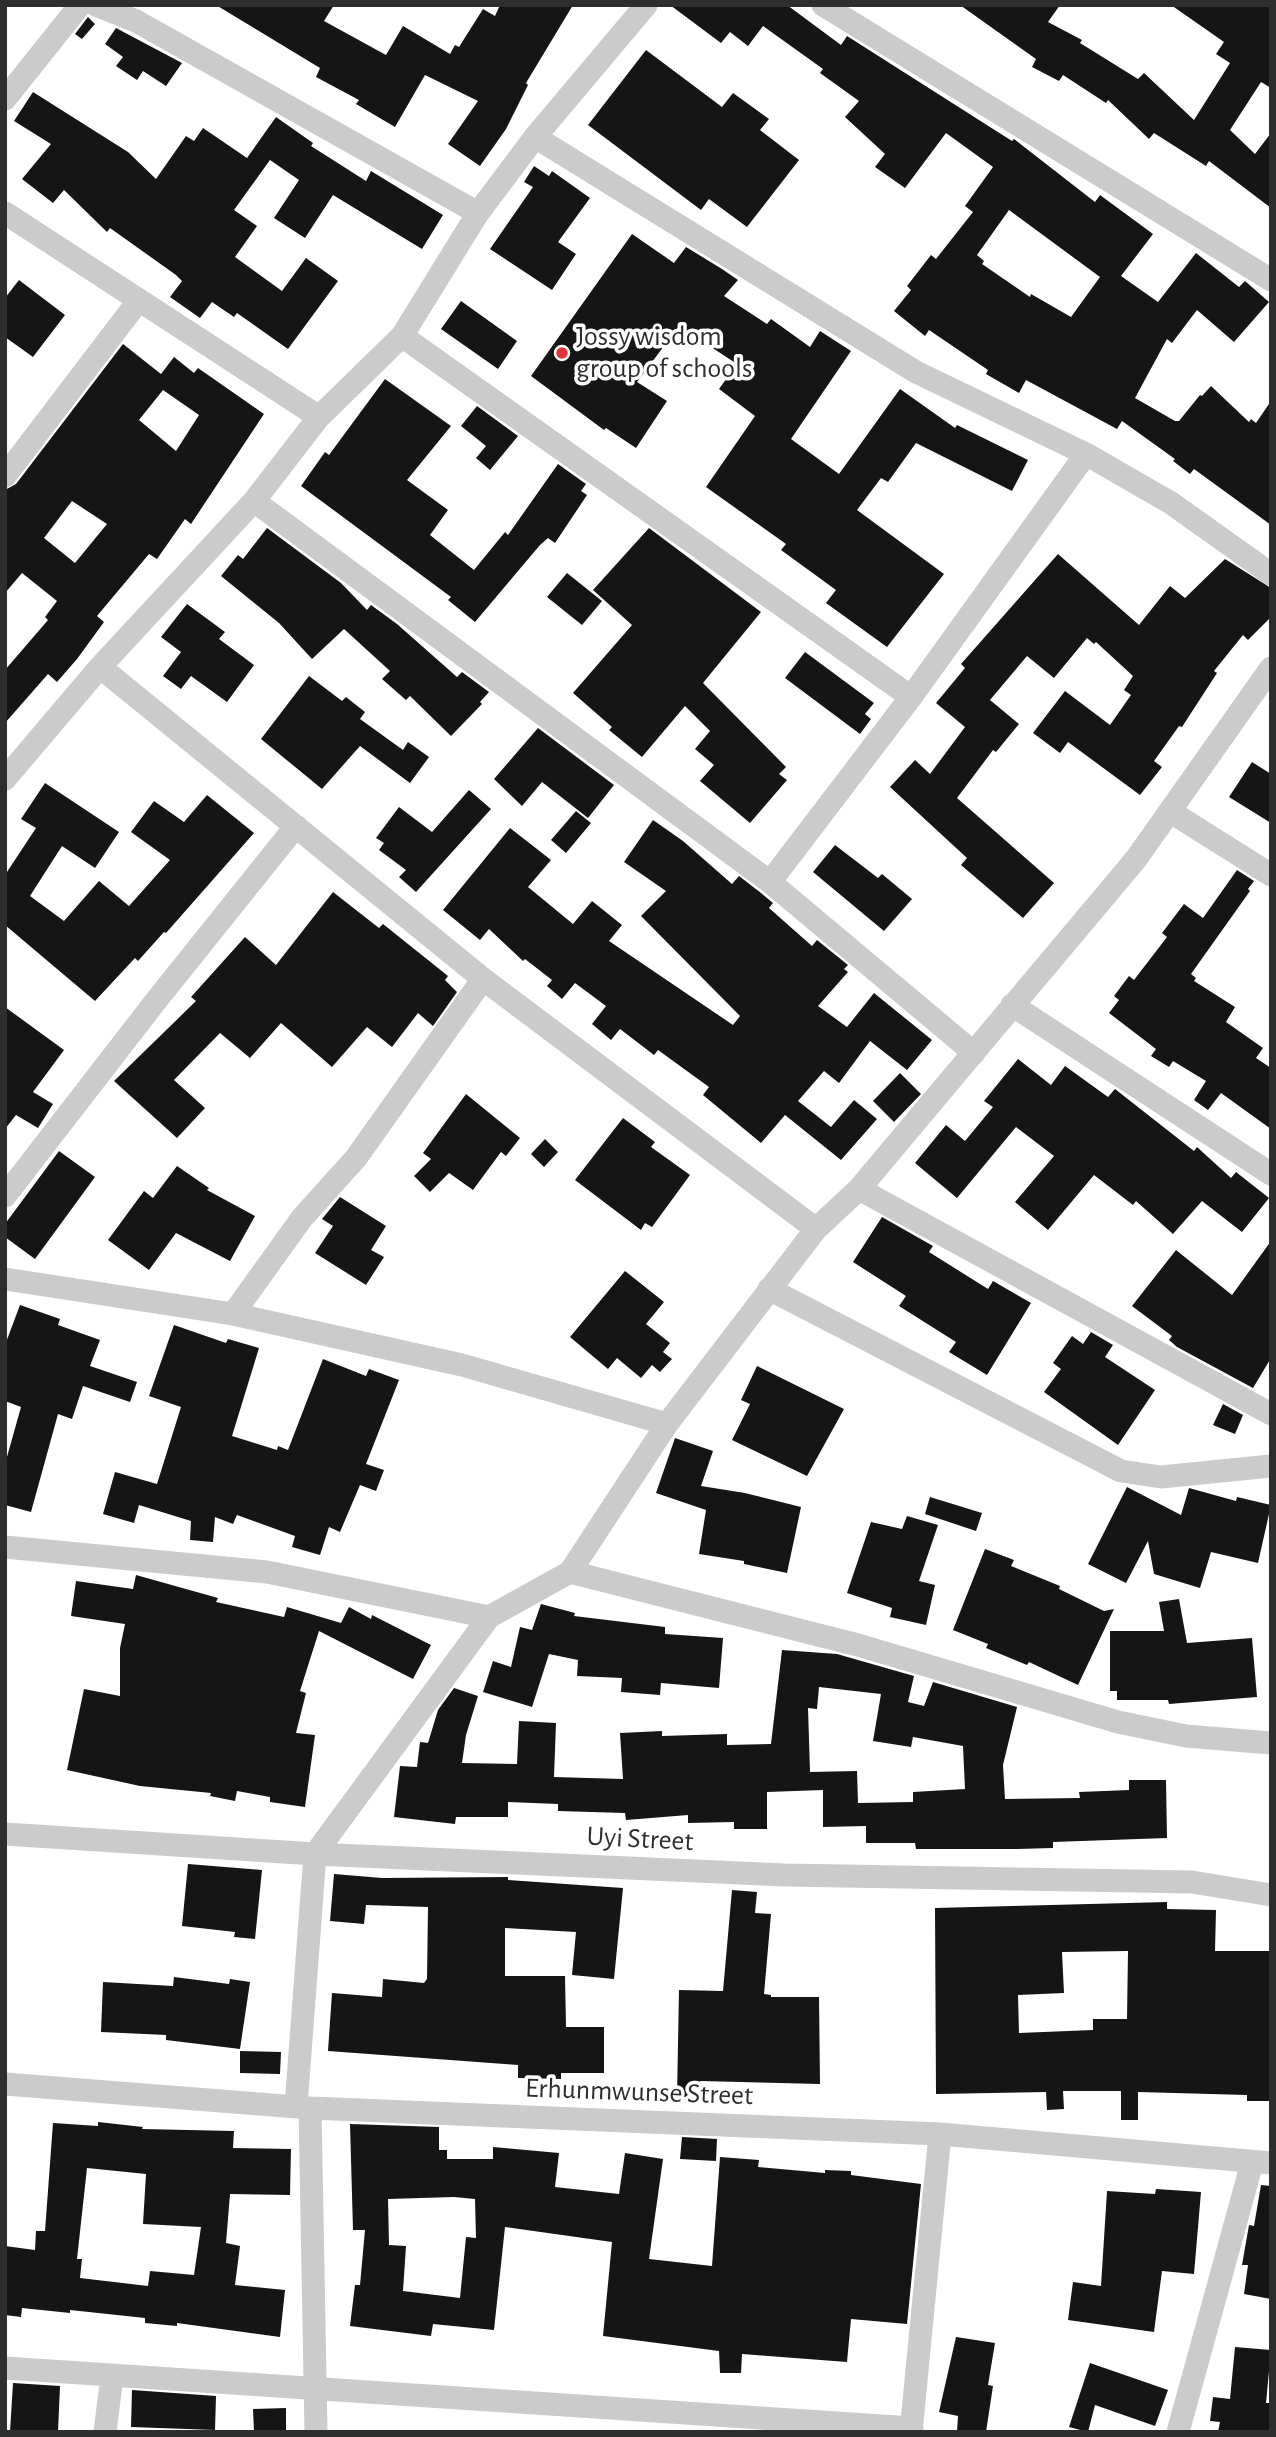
<!DOCTYPE html>
<html>
<head>
<meta charset="utf-8">
<style>
	body { margin:0 }
	#map { position:relative; width:1276px; height:2437px; overflow:hidden; background:#fff; font-family:"Alegreya Sans",sans-serif }
	canvas { display:block }
	.frame { position:absolute; inset:0; border:7px solid #2e2e2e; pointer-events:none }
</style>
</head>
<body>
<div id="map">
<canvas width="1276" height="2437"></canvas>
<div class="frame"></div>
</div>
<script>
const g = document.querySelector('canvas').getContext('2d');
g.lineJoin = 'round';
function fillPath(path, color) { g.fillStyle = color; g.fill(path, 'evenodd'); }
function trace(path, color, width, dash) { g.strokeStyle = color; g.lineWidth = width; g.lineCap = dash ? 'butt' : 'round'; g.setLineDash(dash || []); g.stroke(path); }
function label(font, color, halo, rows, align = 'center') {
  g.font = font + ' "Alegreya Sans",sans-serif'; g.lineWidth = 7; g.setLineDash([]); g.textBaseline = 'middle'; g.strokeStyle = halo; g.fillStyle = color; for (const [text, x, y, turn = 0] of rows) {
    g.save(); g.translate(x, y); g.rotate((+turn || 0) * Math.PI / 180); g.textAlign = isNaN(turn) ? turn : align; if (halo) g.strokeText(text, 0, 0); g.fillText(text, 0, 0); g.restore();
  }
}
const building = new Path2D(`
	M 216,5 L 334,5 L 324,21 L 386,55 L 403,26 L 450,54 L 455,45 L 459,47 L 483,9 L 495,16 L 500,5 L 573,5 L 526,83 L 528,85 L 506,129 L 480,166 L 448,144 L 478,101 L 425,75 L 395,127 L 356,104 L 359,100 L 316,77 L 320,68 Z
	M 670,5 L 787,5 L 841,45 L 847,36 L 1012,141 L 1014,139 L 1095,202 L 1100,195 L 1153,234 L 1121,276 L 1158,302 L 1196,253 L 1239,287 L 1245,281 L 1269,302 L 1234,342 L 1197,310 L 1172,343 L 1167,339 L 1135,398 L 1175,421 L 1179,421 L 1200,395 L 1202,396 L 1211,386 L 1249,422 L 1251,419 L 1256,423 L 1271,401 L 1271,525 L 1194,469 L 1190,474 L 1173,461 L 1175,459 L 1122,421 L 1117,429 L 1026,380 L 1019,393 L 986,374 L 988,370 L 929,330 L 925,336 L 894,311 L 911,290 L 907,286 L 931,255 L 936,259 L 973,212 L 965,206 L 993,167 L 946,133 L 905,188 L 875,167 L 885,154 L 845,117 L 859,101 L 820,73 L 823,69 L 763,26 L 748,46 L 730,32 L 721,43 ZM 1009,210 L 1100,277 L 1071,317 L 1031,294 L 1030,297 L 982,264 L 984,261 L 977,255 Z
	M 960,5 L 1060,5 L 1048,22 L 1082,40 L 1080,43 L 1138,79 L 1144,73 L 1194,120 L 1230,63 L 1216,54 L 1224,42 L 1171,5 L 1271,5 L 1271,88 L 1261,82 L 1230,130 L 1255,154 L 1271,133 L 1271,208 L 1209,161 L 1206,166 L 1154,133 L 1149,139 L 1108,100 L 1106,103 L 1063,75 L 1059,81 L 1032,67 L 1036,59 Z
	M 88,17 L 95,24 L 82,39 L 75,34 Z
	M 116,28 L 182,63 L 166,86 L 143,71 L 137,80 L 116,66 L 123,57 L 105,44 Z
	M 646,50 L 722,107 L 733,93 L 769,119 L 760,130 L 799,160 L 747,227 L 709,199 L 701,210 L 588,125 Z
	M 33,92 L 128,152 L 156,179 L 186,136 L 194,141 L 203,128 L 247,158 L 276,117 L 313,143 L 311,146 L 366,181 L 371,171 L 443,215 L 422,249 L 333,195 L 305,238 L 274,218 L 299,180 L 270,160 L 234,210 L 257,226 L 235,257 L 282,291 L 306,258 L 338,281 L 288,349 L 237,313 L 234,317 L 212,302 L 200,318 L 170,297 L 182,281 L 176,275 L 110,228 L 107,232 L 64,190 L 53,203 L 22,179 L 51,144 L 14,121 Z
	M 534,166 L 549,176 L 552,171 L 590,198 L 558,242 L 576,254 L 552,290 L 490,249 L 533,187 L 524,182 Z
	M 632,234 L 674,263 L 686,247 L 722,269 L 738,280 L 724,296 L 767,324 L 771,319 L 810,347 L 820,331 L 851,351 L 791,439 L 839,474 L 900,389 L 955,428 L 957,425 L 1028,460 L 1012,491 L 916,443 L 888,482 L 881,478 L 857,510 L 944,574 L 887,647 L 826,603 L 836,590 L 781,550 L 786,544 L 706,487 L 755,416 L 719,389 L 737,364 L 679,326 L 637,382 L 667,401 L 636,448 L 606,428 L 604,430 L 531,376 Z
	M 19,280 L 65,315 L 33,357 L 5,337 L 5,298 Z
	M 461,301 L 517,341 L 498,369 L 441,329 Z
	M 123,344 L 161,374 L 174,357 L 194,373 L 198,368 L 264,414 L 191,524 L 185,519 L 157,559 L 149,554 L 97,616 L 104,622 L 77,659 L 57,682 L 48,674 L 5,723 L 5,670 L 48,620 L 45,617 L 57,601 L 22,573 L 5,593 L 5,490 L 16,484 ZM 163,390 L 199,415 L 176,451 L 139,420 ZM 72,501 L 107,524 L 75,563 L 44,538 Z
	M 385,379 L 451,426 L 407,480 L 448,510 L 430,535 L 474,570 L 505,532 L 508,535 L 558,464 L 586,484 L 581,491 L 587,495 L 555,543 L 548,538 L 540,545 L 475,622 L 448,600 L 451,597 L 301,486 L 325,452 L 329,455 Z
	M 477,406 L 518,436 L 490,470 L 476,458 L 486,446 L 461,426 Z
	M 267,528 L 341,583 L 367,610 L 371,605 L 397,624 L 457,677 L 462,672 L 489,692 L 480,702 L 482,704 L 451,736 L 410,696 L 406,700 L 382,679 L 390,671 L 344,629 L 312,659 L 279,623 L 221,576 L 238,555 L 243,559 Z
	M 649,528 L 761,612 L 703,683 L 786,767 L 779,774 L 787,780 L 750,823 L 700,781 L 714,765 L 695,749 L 710,731 L 685,706 L 642,757 L 609,730 L 612,727 L 573,693 L 632,625 L 593,590 Z
	M 1058,554 L 1139,625 L 1170,586 L 1185,598 L 1225,559 L 1271,588 L 1271,617 L 1248,640 L 1243,635 L 1214,671 L 1217,673 L 1182,727 L 1179,726 L 1154,761 L 1162,767 L 1140,795 L 1068,742 L 1060,753 L 1033,733 L 1065,691 L 1110,725 L 1131,695 L 1124,690 L 1133,676 L 1096,642 L 1094,644 L 1087,638 L 1054,678 L 1027,656 L 990,700 L 1019,724 L 996,752 L 993,750 L 957,798 L 1054,883 L 1023,918 L 961,865 L 967,858 L 890,787 L 915,760 L 930,774 L 965,727 L 936,703 L 965,668 L 961,664 Z
	M 567,573 L 602,601 L 582,625 L 547,597 Z
	M 187,604 L 225,632 L 219,639 L 254,665 L 227,702 L 191,676 L 181,689 L 163,676 L 181,652 L 161,637 Z
	M 805,652 L 874,703 L 865,714 L 871,719 L 860,734 L 785,678 Z
	M 309,676 L 342,701 L 346,697 L 365,712 L 360,719 L 403,750 L 408,742 L 429,757 L 410,783 L 360,746 L 322,789 L 261,739 Z
	M 538,728 L 614,785 L 588,818 L 542,782 L 522,806 L 494,779 Z
	M 1252,762 L 1271,774 L 1271,823 L 1229,797 Z
	M 45,783 L 119,832 L 95,868 L 62,846 L 30,896 L 64,921 L 99,881 L 129,906 L 170,860 L 131,832 L 154,801 L 184,822 L 207,795 L 254,833 L 166,933 L 164,932 L 138,961 L 135,958 L 95,1001 L 5,925 L 5,875 L 36,828 L 21,819 Z
	M 469,790 L 491,809 L 416,892 L 399,877 L 406,870 L 379,850 L 384,843 L 376,838 L 399,807 L 432,832 Z
	M 576,811 L 591,823 L 566,853 L 551,840 Z
	M 653,820 L 683,841 L 732,884 L 739,876 L 761,893 L 773,903 L 769,908 L 812,946 L 817,940 L 848,965 L 844,969 L 848,972 L 818,1006 L 847,1027 L 874,993 L 932,1040 L 907,1070 L 870,1041 L 839,1083 L 824,1071 L 798,1101 L 831,1127 L 854,1100 L 877,1119 L 841,1160 L 785,1115 L 761,1143 L 703,1095 L 709,1087 L 658,1050 L 654,1055 L 620,1029 L 611,1040 L 592,1024 L 606,1006 L 575,983 L 562,999 L 547,986 L 552,980 L 525,959 L 523,961 L 489,929 L 480,940 L 443,910 L 510,828 L 551,860 L 528,887 L 573,924 L 592,901 L 622,925 L 609,941 L 733,1025 L 740,1016 L 641,916 L 666,891 L 624,862 Z
	M 835,845 L 878,878 L 882,874 L 912,899 L 884,931 L 813,872 Z
	M 1237,870 L 1254,881 L 1248,889 L 1250,891 L 1191,974 L 1196,978 L 1194,981 L 1235,1007 L 1226,1022 L 1263,1048 L 1256,1058 L 1271,1068 L 1271,1129 L 1221,1093 L 1208,1110 L 1194,1100 L 1206,1081 L 1173,1061 L 1169,1067 L 1151,1056 L 1156,1049 L 1109,1013 L 1119,1000 L 1114,996 L 1129,976 L 1134,980 L 1167,937 L 1162,933 L 1184,904 L 1203,918 Z
	M 333,892 L 379,928 L 383,924 L 448,976 L 445,980 L 457,992 L 433,1026 L 418,1013 L 392,1047 L 367,1027 L 332,1067 L 281,1023 L 250,1058 L 220,1033 L 174,1080 L 205,1108 L 177,1138 L 114,1081 L 196,1001 L 191,997 L 245,937 L 276,965 Z
	M 5,1007 L 64,1050 L 33,1092 L 53,1104 L 38,1128 L 16,1115 L 5,1129 Z
	M 1018,1059 L 1051,1085 L 1065,1066 L 1108,1097 L 1115,1089 L 1194,1151 L 1197,1147 L 1231,1178 L 1236,1172 L 1269,1198 L 1242,1232 L 1202,1201 L 1173,1234 L 1136,1201 L 1133,1205 L 1094,1175 L 1048,1230 L 1015,1202 L 1054,1156 L 1016,1127 L 957,1198 L 915,1163 L 946,1125 L 965,1141 L 993,1107 L 984,1101 Z
	M 900,1073 L 921,1094 L 894,1122 L 873,1101 Z
	M 466,1094 L 520,1138 L 506,1156 L 501,1152 L 473,1190 L 449,1173 L 430,1192 L 414,1176 L 431,1159 L 423,1153 Z
	M 623,1118 L 655,1142 L 651,1147 L 690,1175 L 652,1227 L 645,1223 L 641,1230 L 575,1180 Z
	M 545,1139 L 558,1152 L 544,1167 L 531,1154 Z
	M 59,1151 L 95,1177 L 35,1259 L 5,1237 L 5,1224 Z
	M 177,1166 L 209,1188 L 207,1190 L 255,1216 L 230,1261 L 176,1233 L 149,1270 L 108,1240 L 144,1191 L 153,1198 Z
	M 340,1197 L 386,1226 L 371,1250 L 384,1257 L 366,1285 L 315,1253 L 333,1226 L 322,1219 Z
	M 882,1217 L 933,1246 L 929,1252 L 988,1289 L 993,1281 L 1031,1303 L 987,1375 L 949,1352 L 956,1342 L 899,1306 L 906,1296 L 853,1262 Z
	M 1271,1241 L 1271,1358 L 1253,1388 L 1177,1347 L 1169,1340 L 1172,1336 L 1132,1306 L 1176,1250 L 1232,1295 Z
	M 625,1271 L 664,1302 L 646,1324 L 670,1343 L 663,1352 L 672,1359 L 660,1372 L 652,1365 L 641,1378 L 617,1358 L 608,1369 L 570,1337 Z
	M 20,1305 L 60,1319 L 58,1325 L 100,1340 L 90,1366 L 137,1382 L 130,1402 L 83,1386 L 72,1419 L 58,1414 L 31,1512 L 5,1505 L 5,1464 L 21,1407 L 5,1401 L 5,1345 Z
	M 174,1325 L 226,1343 L 228,1339 L 259,1348 L 232,1436 L 277,1450 L 278,1446 L 288,1450 L 323,1359 L 366,1376 L 369,1369 L 399,1380 L 366,1464 L 384,1470 L 376,1491 L 360,1485 L 340,1532 L 329,1527 L 320,1555 L 292,1547 L 295,1536 L 237,1515 L 233,1524 L 215,1517 L 213,1542 L 190,1540 L 191,1521 L 139,1505 L 134,1523 L 103,1514 L 115,1472 L 157,1484 L 181,1407 L 149,1396 Z
	M 1091,1332 L 1113,1345 L 1105,1357 L 1155,1390 L 1118,1445 L 1044,1392 L 1061,1369 L 1053,1363 L 1072,1336 L 1083,1344 Z
	M 757,1366 L 844,1409 L 807,1476 L 732,1440 L 750,1404 L 741,1400 Z
	M 1223,1404 L 1243,1415 L 1235,1434 L 1213,1425 Z
	M 675,1438 L 713,1451 L 701,1486 L 745,1493 L 801,1507 L 787,1573 L 744,1564 L 744,1561 L 699,1554 L 706,1510 L 656,1493 Z
	M 1127,1487 L 1181,1515 L 1189,1488 L 1236,1501 L 1237,1497 L 1271,1505 L 1258,1563 L 1211,1552 L 1200,1588 L 1154,1574 L 1148,1541 L 1126,1583 L 1088,1564 Z
	M 930,1497 L 982,1513 L 976,1531 L 925,1514 Z
	M 907,1516 L 938,1525 L 919,1581 L 935,1585 L 926,1625 L 890,1617 L 892,1608 L 847,1593 L 871,1522 L 902,1529 Z
	M 985,1549 L 1014,1560 L 1011,1566 L 1060,1586 L 1059,1589 L 1104,1611 L 1114,1609 L 1078,1685 L 1029,1662 L 1027,1665 L 986,1648 L 988,1644 L 953,1630 Z
	M 136,1575 L 218,1598 L 216,1602 L 284,1617 L 287,1607 L 341,1623 L 349,1607 L 371,1619 L 372,1615 L 431,1645 L 413,1679 L 319,1631 L 300,1691 L 306,1693 L 296,1733 L 315,1735 L 305,1807 L 270,1802 L 270,1797 L 237,1791 L 235,1801 L 210,1796 L 211,1793 L 140,1786 L 67,1770 L 84,1689 L 120,1696 L 120,1648 L 125,1624 L 71,1616 L 76,1581 L 133,1589 Z
	M 1179,1599 L 1187,1643 L 1252,1638 L 1257,1697 L 1169,1704 L 1168,1700 L 1117,1700 L 1117,1691 L 1110,1691 L 1110,1631 L 1164,1631 L 1159,1602 Z
	M 541,1604 L 575,1613 L 574,1616 L 665,1627 L 665,1634 L 723,1638 L 719,1688 L 661,1683 L 660,1695 L 621,1692 L 622,1678 L 577,1676 L 578,1660 L 549,1654 L 532,1707 L 483,1692 L 493,1661 L 511,1667 L 520,1627 L 532,1630 Z
	M 782,1650 L 837,1654 L 914,1676 L 908,1702 L 924,1706 L 933,1682 L 1017,1707 L 1003,1765 L 1005,1799 L 1080,1798 L 1079,1792 L 1129,1790 L 1129,1780 L 1166,1780 L 1167,1838 L 1053,1842 L 1053,1848 L 1017,1849 L 916,1849 L 915,1843 L 866,1843 L 866,1826 L 823,1827 L 823,1790 L 767,1792 L 767,1829 L 734,1829 L 734,1822 L 688,1823 L 688,1815 L 626,1820 L 625,1813 L 558,1811 L 558,1804 L 508,1802 L 508,1817 L 456,1817 L 455,1824 L 394,1817 L 400,1766 L 417,1767 L 420,1742 L 428,1743 L 438,1710 L 454,1688 L 478,1696 L 466,1735 L 462,1763 L 517,1764 L 519,1721 L 556,1723 L 554,1777 L 623,1779 L 620,1733 L 662,1731 L 662,1736 L 727,1734 L 727,1745 L 771,1744 ZM 819,1687 L 881,1694 L 873,1741 L 911,1747 L 913,1737 L 963,1746 L 965,1789 L 913,1792 L 913,1802 L 858,1803 L 857,1771 L 810,1772 L 808,1708 L 817,1709 Z
	M 188,1864 L 262,1870 L 255,1939 L 234,1937 L 235,1932 L 182,1926 Z
	M 334,1874 L 382,1878 L 508,1877 L 508,1880 L 623,1888 L 614,1979 L 572,1975 L 576,1932 L 505,1928 L 505,1976 L 565,1976 L 566,2027 L 604,2027 L 604,2073 L 561,2073 L 561,2079 L 518,2078 L 518,2065 L 328,2051 L 332,1993 L 382,1997 L 383,1979 L 424,1983 L 427,1979 L 428,1907 L 366,1905 L 364,1924 L 330,1921 Z
	M 732,1890 L 757,1892 L 755,1913 L 771,1914 L 764,1994 L 771,1995 L 771,1997 L 819,1997 L 820,2084 L 700,2081 L 699,2097 L 677,2097 L 679,1990 L 723,1991 Z
	M 1167,1902 L 1167,1909 L 1216,1910 L 1215,1951 L 1271,1951 L 1271,2101 L 1247,2101 L 1247,2095 L 1138,2092 L 1138,2120 L 1121,2120 L 1121,2091 L 1063,2091 L 1064,2109 L 1047,2110 L 1046,2092 L 936,2094 L 935,1908 ZM 1128,1951 L 1127,2019 L 1093,2019 L 1093,2030 L 1019,2033 L 1018,1995 L 1064,1993 L 1062,1952 Z
	M 174,1977 L 229,1984 L 230,1979 L 250,1982 L 240,2049 L 166,2040 L 166,2035 L 101,2032 L 103,1982 L 173,1986 Z
	M 240,2051 L 281,2052 L 280,2074 L 240,2073 Z
	M 98,2122 L 143,2127 L 142,2129 L 234,2131 L 233,2148 L 291,2149 L 290,2195 L 230,2194 L 226,2243 L 240,2246 L 235,2285 L 285,2290 L 280,2337 L 177,2323 L 177,2326 L 145,2323 L 145,2318 L 70,2310 L 70,2313 L 22,2308 L 21,2317 L 5,2315 L 5,2246 L 35,2250 L 36,2231 L 45,2231 L 53,2123 L 98,2126 ZM 87,2168 L 146,2174 L 143,2224 L 201,2227 L 194,2275 L 150,2271 L 148,2286 L 80,2278 L 82,2259 L 77,2259 Z
	M 350,2124 L 439,2127 L 439,2150 L 447,2150 L 447,2159 L 493,2159 L 493,2147 L 559,2153 L 555,2187 L 619,2194 L 625,2153 L 663,2159 L 649,2259 L 712,2266 L 720,2157 L 759,2160 L 758,2167 L 825,2173 L 825,2170 L 851,2171 L 851,2175 L 921,2184 L 907,2324 L 851,2319 L 847,2362 L 742,2354 L 741,2373 L 720,2373 L 719,2351 L 603,2336 L 612,2242 L 505,2227 L 494,2330 L 433,2324 L 431,2336 L 350,2326 L 355,2285 L 360,2285 L 365,2230 L 353,2230 ZM 454,2197 L 475,2199 L 476,2238 L 466,2237 L 460,2298 L 403,2291 L 406,2246 L 389,2245 L 388,2199 Z
	M 682,2137 L 717,2139 L 716,2161 L 680,2159 Z
	M 1261,2185 L 1271,2186 L 1271,2299 L 1244,2294 L 1248,2265 L 1242,2265 L 1249,2225 L 1254,2226 Z
	M 1156,2189 L 1201,2192 L 1194,2274 L 1162,2271 L 1154,2332 L 1068,2320 L 1073,2282 L 1101,2286 L 1107,2191 L 1155,2194 Z
	M 956,2337 L 995,2343 L 988,2385 L 993,2386 L 986,2432 L 957,2432 L 958,2416 L 939,2412 Z
	M 1235,2347 L 1271,2350 L 1266,2403 L 1271,2403 L 1271,2432 L 1218,2432 L 1220,2422 L 1210,2421 L 1213,2397 L 1230,2399 Z
	M 1090,2363 L 1168,2390 L 1155,2426 L 1095,2405 L 1088,2432 L 1069,2427 Z
	M 13,2383 L 60,2386 L 58,2432 L 10,2432 Z
	M 132,2390 L 216,2396 L 215,2430 L 131,2427 Z
	M 286,2408 L 286,2432 L 254,2432 L 253,2409 Z`);
const street = new Path2D(`
	M 96,5 L 136,21 L 478,213
	M 823,5 L 1271,280
	M 5,99 L 80,5
	M 535,137 L 916,372 L 1086,454 L 1171,503 L 1271,574
	M 5,213 L 319,417
	M 402,336 L 911,697
	M 5,476 L 139,300
	M 254,501 L 770,882 L 974,1053
	M 100,667 L 483,979 L 816,1229
	M 5,779 L 100,667 L 254,501 L 319,417 L 402,336 L 478,213 L 535,137 L 646,5
	M 1171,812 L 1271,875
	M 770,882 L 911,697 L 1086,454
	M 1012,1005 L 1271,1174
	M 859,1189 L 1271,1414
	M 5,1196 L 155,1002 L 296,826
	M 5,1279 L 233,1314 L 462,1365 L 667,1424
	M 769,1289 L 1121,1471 L 1161,1477 L 1271,1466
	M 233,1314 L 302,1218 L 356,1158 L 483,979
	M 5,1547 L 267,1572 L 489,1617
	M 570,1572 L 858,1645 L 1118,1722 L 1186,1736 L 1271,1743
	M 5,1834 L 315,1854 L 785,1875 L 1192,1882 L 1271,1895
	M 5,2084 L 310,2108 L 940,2134 L 1271,2163
	M 296,2106 L 315,1854 L 489,1617 L 570,1572 L 667,1424 L 816,1229 L 859,1189 L 1136,859 L 1271,668
	M 310,2108 L 316,2432
	M 5,2368 L 912,2428
	M 105,2432 L 112,2376
	M 911,2432 L 940,2134
	M 1178,2432 L 1252,2163`);
const markers = [
	[562,353,7,"#e13538"]
];
const poiNames = [
	["Jossy wisdom",576,337],
	["group of schools",576,369]
];
const streetNames = [
	["Uyi Street",640,1839,3],
	["Erhunmwunse Street",639,2092,2]
];
fillPath(building, '#151515');
trace(street, '#cbcbcb', 23);
for (const [x, y, r, color] of markers) { const dot = new Path2D(); dot.arc(x, y, r, 0, 2 * Math.PI); g.fillStyle = color; g.fill(dot); trace(dot, '#fff', 2.5); }
label('28px', '#2e2e2e', '#fff', poiNames, 'left');
label('28px', '#2e2e2e', '#fff', streetNames);
</script>
</body>
</html>
